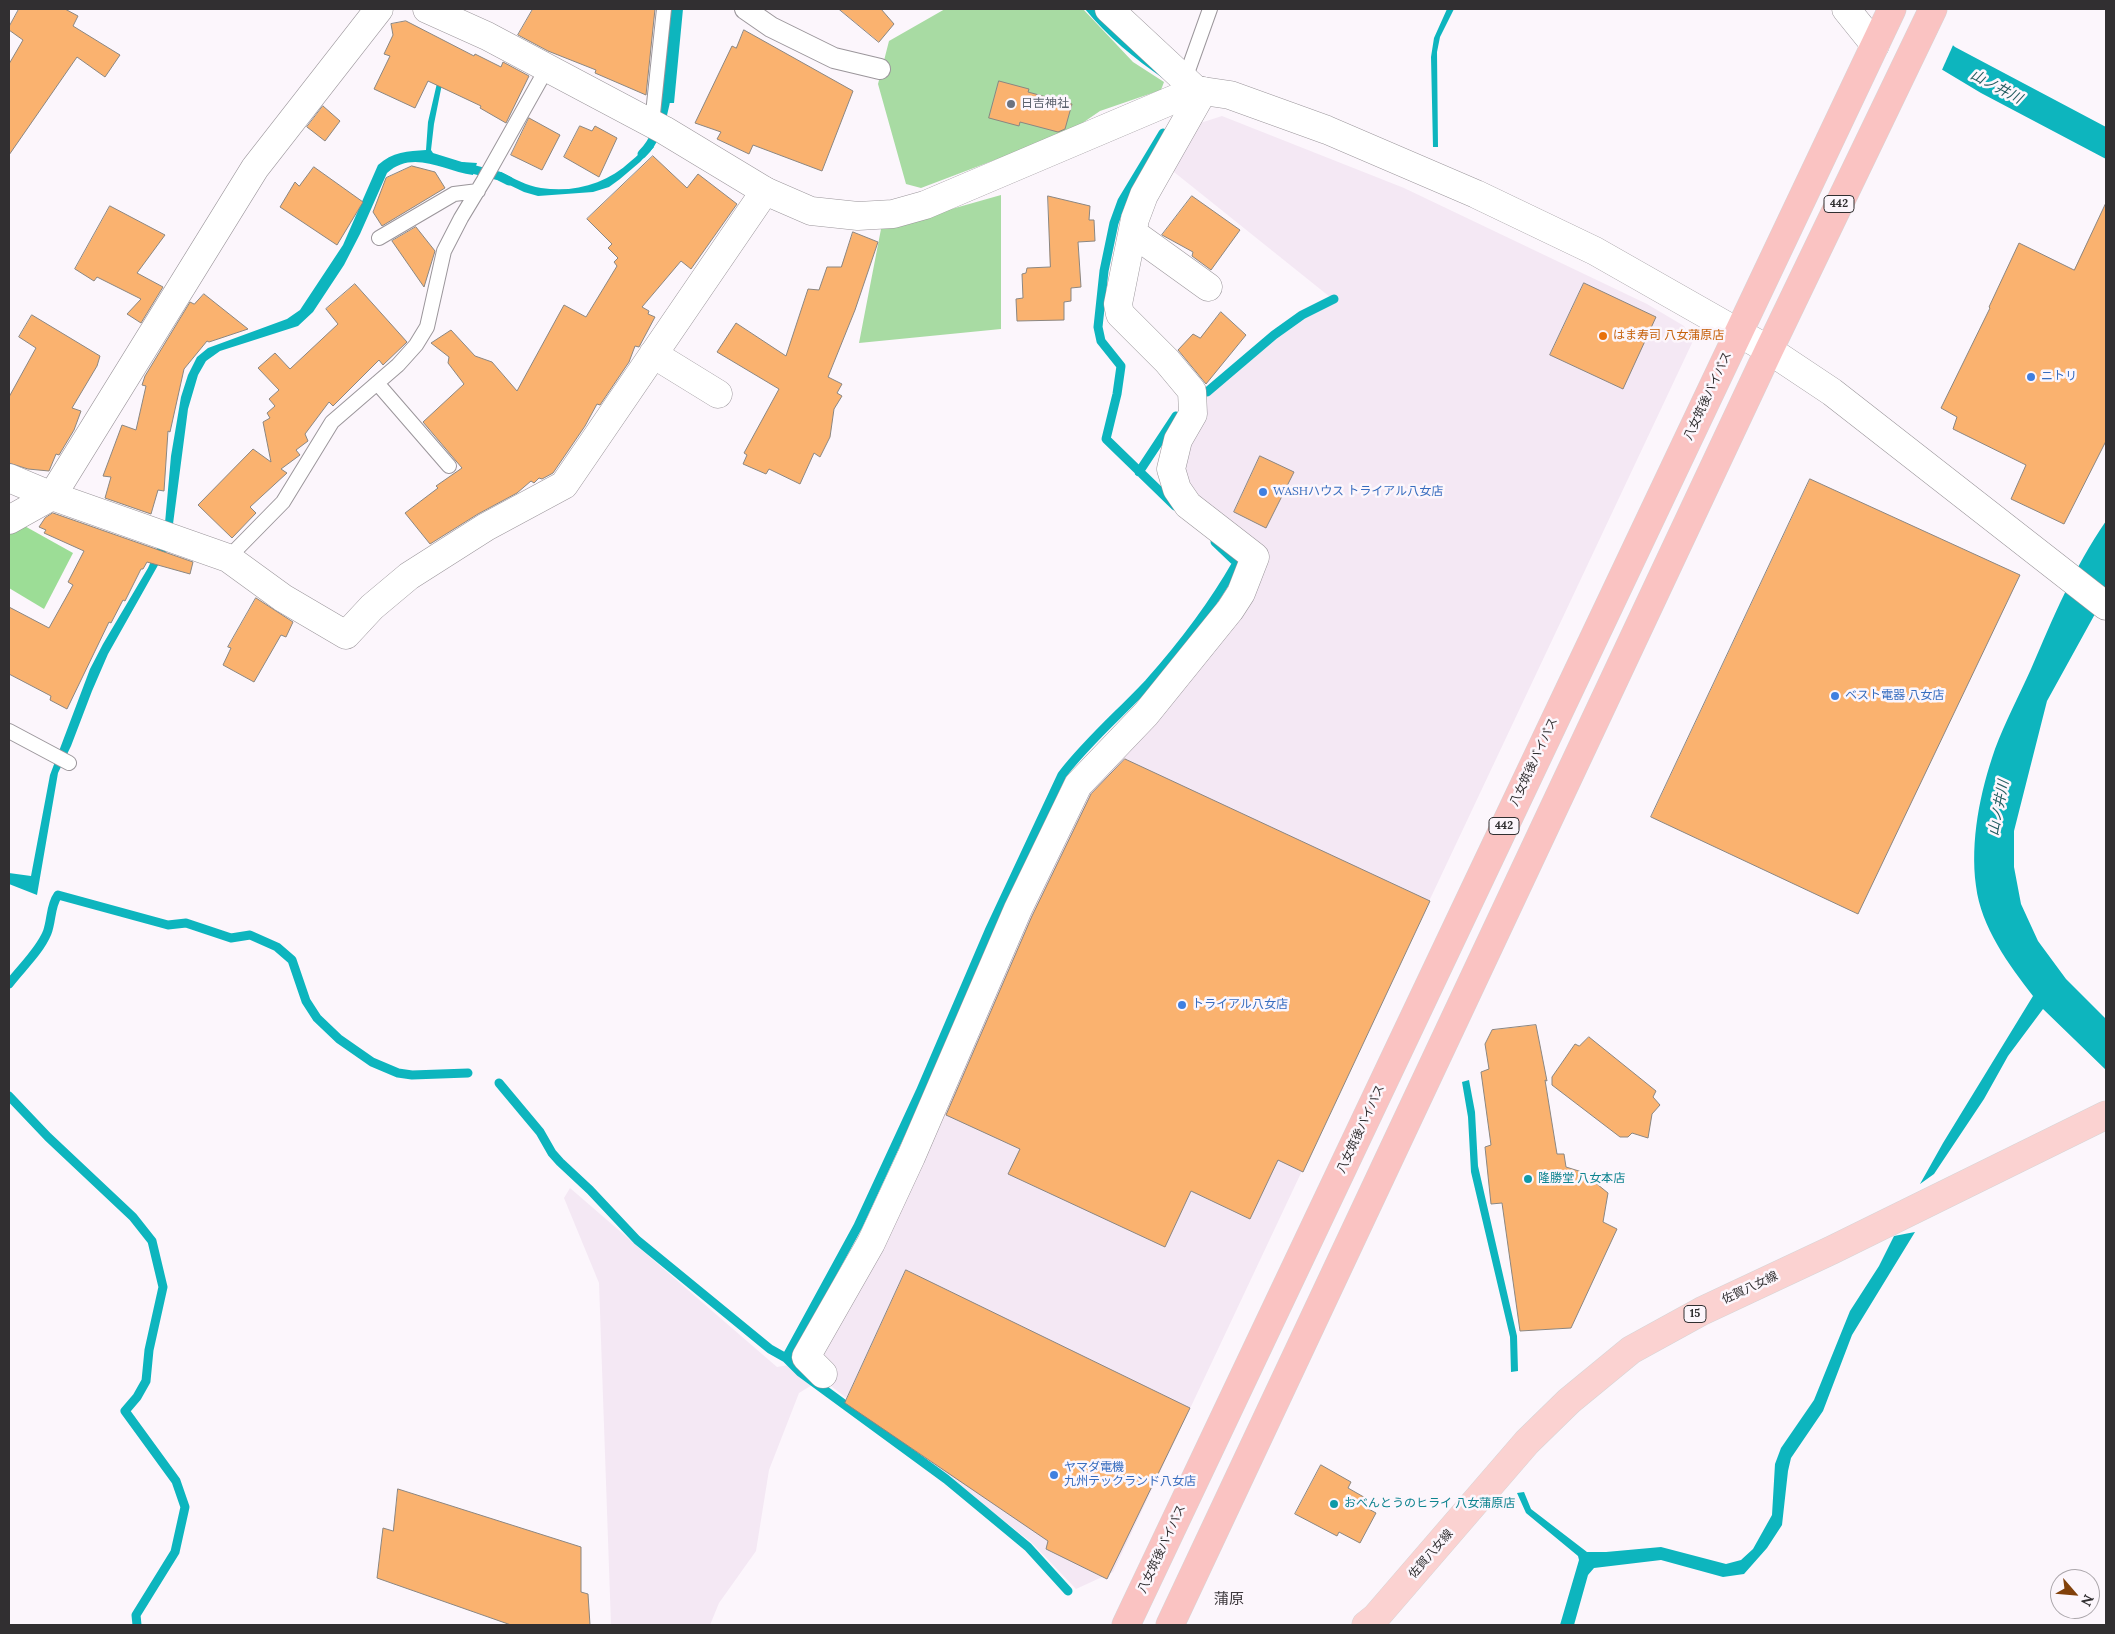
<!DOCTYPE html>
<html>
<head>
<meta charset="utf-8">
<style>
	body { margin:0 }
	#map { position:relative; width:2115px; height:1634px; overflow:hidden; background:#fcf6fc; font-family:Lora,serif }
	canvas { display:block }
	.frame { position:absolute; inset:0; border:10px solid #312f31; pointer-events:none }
	.north { position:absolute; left:2050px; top:1569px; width:50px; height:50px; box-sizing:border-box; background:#fcf6fc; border:1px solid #aba6ab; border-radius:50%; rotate:117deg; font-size:14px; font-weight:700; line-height:20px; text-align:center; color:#312f31 }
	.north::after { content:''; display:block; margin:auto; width:18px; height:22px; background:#82410b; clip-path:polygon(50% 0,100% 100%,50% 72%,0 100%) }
</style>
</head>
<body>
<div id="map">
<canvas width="2115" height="1634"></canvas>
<div class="frame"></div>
<div class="north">N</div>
</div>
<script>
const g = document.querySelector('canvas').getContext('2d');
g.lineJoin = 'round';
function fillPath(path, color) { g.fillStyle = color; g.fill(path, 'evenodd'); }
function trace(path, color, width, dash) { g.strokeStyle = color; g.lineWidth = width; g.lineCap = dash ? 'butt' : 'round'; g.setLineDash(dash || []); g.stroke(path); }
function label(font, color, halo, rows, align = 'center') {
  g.font = font + ' Lora,"Noto Sans JP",serif'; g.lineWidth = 5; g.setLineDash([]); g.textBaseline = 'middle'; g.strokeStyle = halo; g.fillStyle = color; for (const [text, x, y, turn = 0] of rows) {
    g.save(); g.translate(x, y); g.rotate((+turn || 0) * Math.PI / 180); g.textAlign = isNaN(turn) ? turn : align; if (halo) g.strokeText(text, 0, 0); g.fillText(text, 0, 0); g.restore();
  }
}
const built = new Path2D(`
	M 1222,116 L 1404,188 L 1647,304 L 1684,326 L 1693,341 L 1113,1572 L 1076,1589 L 1031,1542 L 822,1379 L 799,1393 L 769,1470 L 756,1551 L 719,1603 L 710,1625 L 611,1625 L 599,1283 L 564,1198 L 570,1188 L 777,1367 L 817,1360 L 1072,805 L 1264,558 L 1172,478 L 1194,400 L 1226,379 L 1330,297 L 1169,168 L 1191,126 Z`);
const green = new Path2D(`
	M 945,9 L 1083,9 L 1133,62 L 1164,82 L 1161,90 L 1100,111 L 1065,135 L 1037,144 L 921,188 L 906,184 L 878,84 L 889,41 Z
	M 1001,195 L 1001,329 L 859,343 L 881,229 Z`);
const forest = new Path2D(`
	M 21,524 L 73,553 L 44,609 L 9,588 L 9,530 Z`);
const water = new Path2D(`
	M 668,9 L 683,9 L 674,103 L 660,103 Z
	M 1085,9 L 1094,9 L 1111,29 L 1164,79 C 1134,58 1108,37 1085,9 Z
	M 1447,9 L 1454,9 L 1440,37 L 1437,52 L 1438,147 L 1433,147 L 1431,57 L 1434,38 Z
	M 1914,11 L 1955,47 L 2106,127 L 2106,159 L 1981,93 L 1936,66 Z
	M 446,44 L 450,44 L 434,124 L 431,150 L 433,153 L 462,162 L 477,163 L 473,175 C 444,171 413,149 387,173 L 360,234 L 344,265 L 313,312 L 298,326 L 220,351 L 206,361 L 198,375 L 188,409 L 173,524 L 165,523 L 171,456 L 181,397 L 188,375 L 197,357 L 208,348 L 287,319 L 300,310 L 343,245 L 378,165 C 392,152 408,151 426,150 L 428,122 Z
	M 647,144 L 654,147 L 640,162 L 620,179 L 609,187 L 593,192 L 538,196 L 524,192 L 497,179 L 501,172 C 513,178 527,186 541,188 C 575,193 606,184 631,161 C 637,156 643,151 647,144 Z
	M 2106,521 L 2106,594 L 2047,701 L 2014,831 L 2014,867 L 2021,904 L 2038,941 L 2066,979 L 2106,1019 L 2106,1070 L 2043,1009 L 2008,1056 L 1984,1099 L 1934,1174 L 1920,1184 L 1943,1143 L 2033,996 C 2009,965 1981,927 1976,886 C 1970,841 1980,792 1995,749 C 2005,722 2019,696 2031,669 C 2054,616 2073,569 2106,521 Z
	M 157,548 L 166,551 L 108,654 L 92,691 L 71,746 L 58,773 L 37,895 L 9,884 L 9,873 L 31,876 L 50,775 L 90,669 L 103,644 L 148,568 Z
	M 1469,1080 L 1475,1112 L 1478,1166 L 1517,1336 L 1518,1371 L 1511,1372 L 1510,1337 L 1471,1172 L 1468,1117 L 1462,1082 Z
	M 1915,1232 L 1852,1335 L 1823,1411 L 1791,1458 L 1788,1471 L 1782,1525 L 1767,1548 L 1744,1574 L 1723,1577 L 1661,1560 L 1594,1568 L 1588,1575 L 1574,1625 L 1560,1625 L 1579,1560 L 1578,1556 L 1526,1513 L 1517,1493 L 1524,1492 L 1531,1509 L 1587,1552 L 1606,1552 L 1661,1547 L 1726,1564 L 1741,1560 L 1753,1549 L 1772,1515 L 1775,1464 L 1781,1448 L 1814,1400 L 1850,1311 L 1879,1266 L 1894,1236 Z`);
const pier = new Path2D(`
	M 1879,9 L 1916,9 L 1954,43 L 1941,72 L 1934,67 Z`);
const stream = new Path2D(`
	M 1163,133 L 1122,201 L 1114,223 L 1104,271 L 1098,327 L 1101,341 L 1121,366 L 1117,394 L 1106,439 L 1175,506
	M 642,154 C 657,140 664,112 667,93
	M 464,167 L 499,176 L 509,181
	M 1207,392 L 1274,335 L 1302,315 L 1334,299
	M 1139,472 L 1176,416
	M 9,984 C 21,968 39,952 47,933 C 52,920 50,906 58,895 L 168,925 L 186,923 L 231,938 L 250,935 L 277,947 L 292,960 L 306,1001 L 317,1018 L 339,1039 L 372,1062 L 398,1073 L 412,1075 L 468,1073
	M 499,1083 L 540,1132 L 552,1153 L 560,1162 L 590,1190 L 637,1240 L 770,1349 L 786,1358 L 800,1372 L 946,1479 L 1028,1547 L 1068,1591
	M 9,1096 L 48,1137 L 133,1217 L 152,1241 L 163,1287 L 149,1350 L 146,1381 L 137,1397 L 125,1411 L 176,1481 L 185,1507 L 175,1552 L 136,1615 L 137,1625
	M 786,1358 L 858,1226 L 920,1092 L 989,931 L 1062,775 C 1088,741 1120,714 1149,683 C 1182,646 1213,605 1237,563 L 1215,542`);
const building = new Path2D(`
	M 19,9 L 65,9 L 78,16 L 73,26 L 120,55 L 105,77 L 77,57 L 9,155 L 9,64 L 23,40 L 9,30 L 9,27 Z
	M 533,9 L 655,9 L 646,95 L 595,73 L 596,70 L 548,51 L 518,35 Z
	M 839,9 L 881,9 L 894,24 L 879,42 Z
	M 406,21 L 474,56 L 475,54 L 501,67 L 503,62 L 529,76 L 506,123 L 480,108 L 481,106 L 428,81 L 415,108 L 374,89 L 390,56 L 384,54 L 393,35 L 391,24 Z
	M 744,30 L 853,91 L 822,171 L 753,145 L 749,154 L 717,139 L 721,132 L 695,123 L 732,46 L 736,48 Z
	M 999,81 L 1029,89 L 1028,92 L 1072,104 L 1065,129 L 1058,132 L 1020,122 L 1019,126 L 989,118 Z
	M 323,106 L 340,121 L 325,141 L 307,127 Z
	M 529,118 L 560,135 L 542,170 L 511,155 Z
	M 580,126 L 592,131 L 595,126 L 617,138 L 599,177 L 564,157 Z
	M 653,156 L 687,188 L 698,174 L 737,204 L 691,269 L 681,261 L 642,307 L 649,311 L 648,314 L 655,317 L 639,347 L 635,346 L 629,362 L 600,405 L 597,404 L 585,426 L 553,473 L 542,479 L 539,478 L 534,483 L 531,481 L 517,493 L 478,514 L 430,544 L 405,513 L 438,488 L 436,486 L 462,468 L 423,422 L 464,384 L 448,363 L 449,357 L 431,343 L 451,330 L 475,356 L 492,362 L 517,391 L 564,305 L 586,317 L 617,266 L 614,262 L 618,258 L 608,248 L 612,244 L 587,219 Z
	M 412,166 L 435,172 L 445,188 L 382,226 L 373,212 L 386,178 Z
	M 314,167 L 363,202 L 337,245 L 280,207 L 295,182 L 299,186 Z
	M 1048,196 L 1090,206 L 1089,220 L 1094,220 L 1095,241 L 1078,242 L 1081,287 L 1071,288 L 1071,301 L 1064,302 L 1064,320 L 1017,321 L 1016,299 L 1023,298 L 1022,274 L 1026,273 L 1027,268 L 1050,267 Z
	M 1192,196 L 1240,230 L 1211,270 L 1192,256 L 1193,252 L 1162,235 Z
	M 2106,203 L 2106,441 L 2064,524 L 2011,499 L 2026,465 L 1953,429 L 1957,417 L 1941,408 L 1990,308 L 1989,307 L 2019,243 L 2074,270 Z
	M 110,206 L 165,235 L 137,273 L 163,287 L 141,323 L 127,314 L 141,299 L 97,277 L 94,281 L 75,269 Z
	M 416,227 L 435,251 L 424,287 L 392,241 Z
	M 853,232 L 878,242 L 855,310 L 828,377 L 842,384 L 837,393 L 842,396 L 834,409 L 830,437 L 820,457 L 814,453 L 800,484 L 769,469 L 766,474 L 743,464 L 747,455 L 744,453 L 779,389 L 717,352 L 736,323 L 786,356 L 808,289 L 819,290 L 827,267 L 841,267 Z
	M 1584,283 L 1656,317 L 1623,389 L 1550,355 Z
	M 355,284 L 407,342 L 383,365 L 379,360 L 333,406 L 329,402 L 305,434 L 308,441 L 296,450 L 300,455 L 281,469 L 287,473 L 250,507 L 256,513 L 232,538 L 198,505 L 253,449 L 271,462 L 263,422 L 270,418 L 267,413 L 275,406 L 269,399 L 279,390 L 258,368 L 275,353 L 290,369 L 338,324 L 326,309 Z
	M 204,294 L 248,329 L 209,342 L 207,341 L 184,369 L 170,432 L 168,431 L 164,491 L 158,490 L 151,514 L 105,498 L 111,477 L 103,476 L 122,425 L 136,430 L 146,386 L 142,385 L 145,376 L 190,302 L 194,304 Z
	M 1221,312 L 1246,335 L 1206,384 L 1178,350 L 1193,334 L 1200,338 Z
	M 32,315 L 100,356 L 97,366 L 72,408 L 81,411 L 74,430 L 59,455 L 56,454 L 49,471 L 28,469 L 9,463 L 9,397 L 36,348 L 19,337 Z
	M 1260,456 L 1294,472 L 1266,528 L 1234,512 Z
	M 1810,479 L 2020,575 L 1858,914 L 1651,817 Z
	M 53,513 L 193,562 L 190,574 L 147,562 L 143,569 L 141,569 L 125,601 L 123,600 L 111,623 L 109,622 L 67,709 L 50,700 L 51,696 L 9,674 L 9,607 L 49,628 L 73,585 L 68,582 L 84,551 L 44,533 L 46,530 L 39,527 L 45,518 Z
	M 256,598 L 293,622 L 286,637 L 281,635 L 254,682 L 223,665 L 231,648 L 228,647 Z
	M 1125,759 L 1430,901 L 1303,1172 L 1278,1160 L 1250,1219 L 1191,1191 L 1165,1247 L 1008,1174 L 1020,1149 L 946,1115 L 1032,916 L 1091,794 Z
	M 1536,1025 L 1547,1081 L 1545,1080 L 1557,1154 L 1564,1154 L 1566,1167 L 1582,1172 L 1608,1193 L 1603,1222 L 1617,1229 L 1571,1328 L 1520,1331 L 1502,1203 L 1491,1204 L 1485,1147 L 1491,1145 L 1481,1072 L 1489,1069 L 1485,1044 L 1492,1030 Z
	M 1589,1037 L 1656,1091 L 1653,1097 L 1660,1105 L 1652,1114 L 1648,1138 L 1632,1133 L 1628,1137 L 1620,1137 L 1552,1085 L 1552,1077 L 1575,1044 L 1579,1046 Z
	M 906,1270 L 1190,1408 L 1107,1579 L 1046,1549 L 1048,1541 L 845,1403 Z
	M 1321,1465 L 1351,1482 L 1348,1488 L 1369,1500 L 1365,1507 L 1376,1513 L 1360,1543 L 1339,1532 L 1337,1536 L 1295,1514 Z
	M 398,1489 L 581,1547 L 581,1592 L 588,1594 L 590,1625 L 511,1625 L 377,1578 L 383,1528 L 393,1531 Z`);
const service = new Path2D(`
	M 1185,79 L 1210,9
	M 652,123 L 664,9
	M 379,238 L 454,194 L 478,191
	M 377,383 L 449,466
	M 228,558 L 283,502 L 332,422 L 398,365 L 416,345 L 427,327 L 444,251 L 461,218 L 484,180 L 547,68
	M 9,731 L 69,763`);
const pedestrian = new Path2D(`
	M 745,9 L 771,27 L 834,58 L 880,69`);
const minor = new Path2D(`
	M 1109,9 L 1196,90
	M 1846,9 L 1875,45
	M 1133,233 L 1208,287
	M 653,354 L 718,394
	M 9,478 L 52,496 L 228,558 L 283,598 L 346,635 L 372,607 L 409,576 L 486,527 L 564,485 L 765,191
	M 9,520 L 52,496 L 255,168 L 379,9
	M 823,1374 L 806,1357 L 871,1243 L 911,1157 L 1018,909 L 1078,785 L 1146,714 L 1230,610 L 1241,593 L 1255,557 L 1188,505 L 1177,489 L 1171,469 L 1178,440 L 1193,414 L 1192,391 L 1167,361 L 1120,314 L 1118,304 L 1135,219 L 1144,195 L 1203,91`);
const tertiary = new Path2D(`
	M 427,9 L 487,36 L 664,130 L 765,191 L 811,211 L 858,216 L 893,214 L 925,205 L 1196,90 L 1230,95 L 1327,130 L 1476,194 L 1595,251 L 1769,350 L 1832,392 L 2106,606`);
const primary = new Path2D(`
	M 1366,1625 L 1376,1617 L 1527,1442 L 1569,1401 L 1631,1350 L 1702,1311 L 1832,1250 L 2106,1115`);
const trunk = new Path2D(`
	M 1126,1625 L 1892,9
	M 1170,1625 L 1769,350 L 1933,9`);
const markers = [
	[1011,104,5,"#6b7280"],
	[1603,336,5,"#e8710a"],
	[2031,377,5,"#3f7fe0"],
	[1263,492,5,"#3f7fe0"],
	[1835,696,5,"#3f7fe0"],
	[1182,1005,5,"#3f7fe0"],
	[1528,1179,5,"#0f9aa8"],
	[1054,1475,5,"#3f7fe0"],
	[1334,1504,5,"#0f9aa8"]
];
const shields = [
	[1839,204,30],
	[1504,826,30],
	[1695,1314,22]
];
const shieldNames = [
	["442",1839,204],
	["442",1504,826],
	["15",1695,1314]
];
const worshipNames = [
	["日吉神社",1021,104]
];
const foodNames = [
	["はま寿司 八女蒲原店",1613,336]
];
const shopNames = [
	["ニトリ",2041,377],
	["WASHハウス トライアル八女店",1273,492],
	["ベスト電器 八女店",1845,696],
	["トライアル八女店",1192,1005],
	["ヤマダ電機",1064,1468],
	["九州テックランド八女店",1064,1482]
];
const streetNames = [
	["八女筑後バイパス",1708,396,-65],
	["八女筑後バイパス",1534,762,-65],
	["八女筑後バイパス",1361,1129,-65],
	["佐賀八女線",1750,1288,-25],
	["八女筑後バイパス",1162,1549,-65],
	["佐賀八女線",1431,1554,-49]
];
const cultureNames = [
	["隆勝堂 八女本店",1538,1179],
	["おべんとうのヒライ 八女蒲原店",1344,1504]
];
const waterNames = [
	["山ノ井川",1996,87,28],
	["山ノ井川",1999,808,-79]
];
const quarterNames = [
	["蒲原",1229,1600]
];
fillPath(built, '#f4e8f4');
fillPath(green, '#a8dba3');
fillPath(forest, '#9cdd96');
fillPath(water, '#0db5be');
fillPath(pier, '#fcf6fc');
trace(stream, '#0db5be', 9);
fillPath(building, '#fab26f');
trace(building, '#8b8681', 1);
trace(service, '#9b969b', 16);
trace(pedestrian, '#9b969b', 22);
trace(minor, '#9b969b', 29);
trace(tertiary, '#9b969b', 29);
trace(primary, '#d6d5d6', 29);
trace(trunk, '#d6d5d6', 29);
trace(service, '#fff', 14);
trace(pedestrian, '#fff', 20);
trace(minor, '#fff', 28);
trace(tertiary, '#fff', 28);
trace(primary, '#fbd2d1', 28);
trace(trunk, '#fac3c2', 28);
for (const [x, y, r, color] of markers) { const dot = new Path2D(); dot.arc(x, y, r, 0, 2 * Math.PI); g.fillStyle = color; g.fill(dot); trace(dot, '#fcf6fc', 2); }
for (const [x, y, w] of shields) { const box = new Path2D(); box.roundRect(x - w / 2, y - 8.5, w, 17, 4); g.fillStyle = '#fcf6fc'; g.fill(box); trace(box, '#312f31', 1); }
label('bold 11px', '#312f31', null, shieldNames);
label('12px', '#5b616d', '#fcf6fc', worshipNames, 'left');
label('12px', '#c56008', '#fcf6fc', foodNames, 'left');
label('12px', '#366cbe', '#fcf6fc', shopNames, 'left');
label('12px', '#312f31', '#fcf6fc', streetNames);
label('12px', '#0d838f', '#fcf6fc', cultureNames, 'left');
label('italic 14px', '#235d60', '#fcf6fc', waterNames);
label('15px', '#3c383c', '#fcf6fc', quarterNames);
</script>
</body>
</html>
